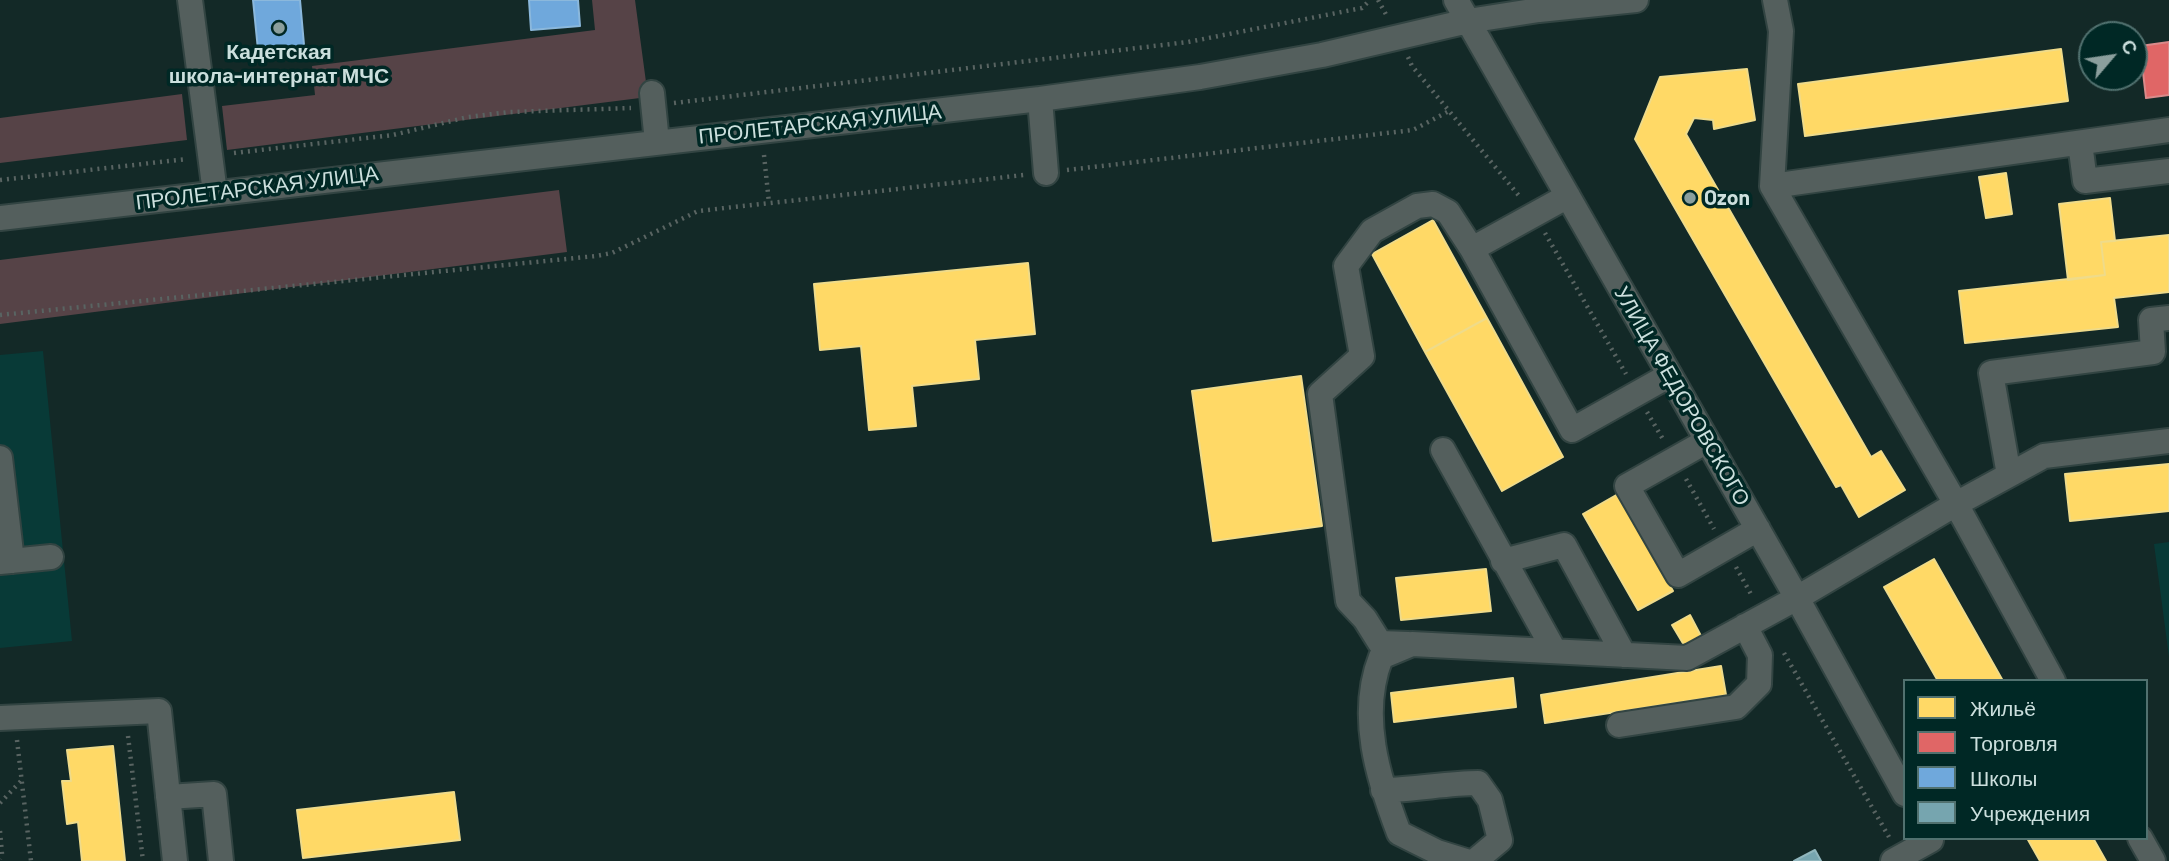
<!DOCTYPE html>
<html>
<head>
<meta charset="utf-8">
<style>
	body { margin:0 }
	#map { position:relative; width:2169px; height:861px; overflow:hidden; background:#132927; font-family:Barlow,sans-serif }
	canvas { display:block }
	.legend { position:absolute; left:1903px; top:679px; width:245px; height:161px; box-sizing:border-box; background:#002825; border:2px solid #51716f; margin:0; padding:9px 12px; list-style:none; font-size:21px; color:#cbdfdd }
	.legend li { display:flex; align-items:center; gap:14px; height:35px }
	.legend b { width:35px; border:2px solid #51716f }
	.north { position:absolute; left:2078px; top:21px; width:70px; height:70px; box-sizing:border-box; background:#002825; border:2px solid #51716f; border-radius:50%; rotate:61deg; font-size:19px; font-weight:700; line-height:28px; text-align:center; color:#cbdfdd }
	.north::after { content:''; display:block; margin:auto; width:24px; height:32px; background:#8b9f9d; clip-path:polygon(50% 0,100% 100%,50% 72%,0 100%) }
</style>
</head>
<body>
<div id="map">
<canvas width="2169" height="861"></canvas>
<ul class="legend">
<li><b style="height:19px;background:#ffd966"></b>Жильё</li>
<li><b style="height:19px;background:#e06666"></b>Торговля</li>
<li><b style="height:19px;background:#6fa8dc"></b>Школы</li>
<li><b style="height:19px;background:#76a5af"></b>Учреждения</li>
</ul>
<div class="north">С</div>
</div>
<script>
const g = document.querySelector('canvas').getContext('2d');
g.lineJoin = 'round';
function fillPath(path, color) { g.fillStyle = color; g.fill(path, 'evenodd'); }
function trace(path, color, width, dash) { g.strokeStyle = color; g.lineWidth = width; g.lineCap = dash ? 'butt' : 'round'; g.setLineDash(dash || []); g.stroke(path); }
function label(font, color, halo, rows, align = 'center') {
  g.font = font + ' Barlow,sans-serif'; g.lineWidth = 7; g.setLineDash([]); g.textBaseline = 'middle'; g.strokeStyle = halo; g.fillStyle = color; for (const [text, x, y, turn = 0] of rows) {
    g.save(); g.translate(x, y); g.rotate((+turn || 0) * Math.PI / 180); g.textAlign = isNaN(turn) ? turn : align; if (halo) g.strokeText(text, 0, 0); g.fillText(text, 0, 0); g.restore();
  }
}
const built = new Path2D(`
	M 43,351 L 72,641 L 0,648 L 0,355 Z
	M 2169,542 L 2169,657 L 2154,544 Z`);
const green = new Path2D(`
	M 592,0 L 635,0 L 648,97 L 227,150 L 222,106 L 315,95 L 312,66 L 595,30 Z
	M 182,94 L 187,140 L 0,163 L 0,118 Z
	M 559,190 L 567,252 L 0,324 L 0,260 Z`);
const homes = new Path2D(`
	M 2061,49 L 2068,101 L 1805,136 L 1798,84 Z
	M 1747,69 L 1755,120 L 1714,129 L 1713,120 L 1694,118 L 1686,134 L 1871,457 L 1881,451 L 1905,490 L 1859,517 L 1841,485 L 1836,487 L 1635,139 L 1660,77 Z
	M 2006,173 L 2012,214 L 1986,218 L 1979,177 Z
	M 2110,198 L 2115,241 L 2101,242 L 2105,275 L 2068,280 L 2059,204 Z
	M 1433,220 L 1487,318 L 1425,352 L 1372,254 Z
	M 2169,235 L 2169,292 L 2114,298 L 2118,327 L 1965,343 L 1959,291 L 2105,275 L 2101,242 Z
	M 1028,263 L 1035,334 L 975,340 L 979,379 L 912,386 L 916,426 L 869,430 L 861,346 L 820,350 L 814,284 Z
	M 1487,318 L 1563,457 L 1502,491 L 1425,352 Z
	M 1301,376 L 1322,526 L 1213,541 L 1192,391 Z
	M 2169,464 L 2169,511 L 2070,521 L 2065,474 Z
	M 1618,494 L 1673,591 L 1638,610 L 1583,514 Z
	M 1934,559 L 2003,681 L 1938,681 L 1884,587 Z
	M 1486,569 L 1491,611 L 1401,620 L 1396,578 Z
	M 1690,615 L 1701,636 L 1684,645 L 1672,625 Z
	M 1721,666 L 1726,695 L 1545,723 L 1541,695 Z
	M 1513,678 L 1516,707 L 1394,722 L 1391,693 Z
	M 113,746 L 125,861 L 82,861 L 78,822 L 67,824 L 62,781 L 71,781 L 67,750 Z
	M 454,792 L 460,840 L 303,858 L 297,810 Z
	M 2027,838 L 2093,838 L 2106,861 L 2040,861 Z`);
const shops = new Path2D(`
	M 2169,42 L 2169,95 L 2146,98 L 2140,46 Z`);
const schools = new Path2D(`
	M 253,0 L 300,0 L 305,56 L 259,60 Z
	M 529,0 L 578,0 L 580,26 L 531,30 Z`);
const public = new Path2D(`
	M 1815,850 L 1821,861 L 1794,861 Z`);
const path = new Path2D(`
	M 1378,0 L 1388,18
	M 1408,57 L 1412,66 L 1520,197
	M 674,103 L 1188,42 L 1362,8 L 1370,0
	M 234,153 L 393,135 L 468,117 L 509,112 L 631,108
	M 764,155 L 769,203
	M 1067,170 L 1413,130 L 1449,111
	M 0,180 L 187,159
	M 1545,233 L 1626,374
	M 0,315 L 596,256 L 612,253 L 698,211 L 1024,175
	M 1647,412 L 1664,441
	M 1686,479 L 1714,529
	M 1736,567 L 1752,596
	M 1784,653 L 1889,837
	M 128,736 L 143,861
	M 17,740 L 31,861
	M 0,803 L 21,781
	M 0,831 L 2,854 L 0,859`);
const minor = new Path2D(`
	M 190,0 L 215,193
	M 1456,0 L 1797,598 L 1905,794
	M 1775,0 L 1781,31 L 1772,186 L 1956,504 L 2053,681
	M 652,93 L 657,142
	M 1040,99 L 1046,173
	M 2080,143 L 2085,181 L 2169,171
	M 1772,186 L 2169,130
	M 0,218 L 1040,99 L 1200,77 L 1322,55 L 1468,21 L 1539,10 L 1636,0
	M 1472,249 L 1568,196
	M 1707,441 L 1627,486 L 1678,575 L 1758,529
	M 1443,450 L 1554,650
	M 0,458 L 12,561
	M 2009,475 L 1991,373 L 2153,352 L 2151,320 L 2169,318
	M 1503,561 L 1564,545 L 1624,655
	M 0,562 L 51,557
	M 1408,644 L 1380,643 L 1365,619 L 1348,601 L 1320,394 L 1362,356 L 1346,266 L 1372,231 L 1417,206 L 1433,204 L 1448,212 L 1472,249 L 1572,430 L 1670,375
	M 0,718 L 159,711 L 175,861
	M 1619,725 L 1736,707 L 1759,684 L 1760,655 L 1745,626
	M 1383,790 C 1415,790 1446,783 1478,783 L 1490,800 L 1500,840 L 1475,861
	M 168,797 L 214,794 L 221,861
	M 2140,838 L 2153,861
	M 1466,861 L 1437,852 L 1399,833 C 1378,778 1358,715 1381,657 L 1412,644 L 1687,658 L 1797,598 L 1956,504 L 2044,456 L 2169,441
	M 1893,861 L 1931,840`);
const markers = [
	[279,28,7,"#8b9f9d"],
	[1690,198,7,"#8b9f9d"]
];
const poiNames = [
	["Кадетская",279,52],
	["школа-интернат МЧС",279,76],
	["Ozon",1704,198,"left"]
];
const streetNames = [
	["ПРОЛЕТАРСКАЯ УЛИЦА",820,124,-6],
	["ПРОЛЕТАРСКАЯ УЛИЦА",257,188,-7],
	["УЛИЦА ФЕДОРОВСКОГО",1682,396,60]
];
fillPath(built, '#083a37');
fillPath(green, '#564347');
fillPath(homes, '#ffd966');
trace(homes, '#efdb8a', 2);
fillPath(shops, '#e06666');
trace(shops, '#da8a8a', 2);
fillPath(schools, '#6fa8dc');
trace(schools, '#8bb8dc', 2);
fillPath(public, '#76a5af');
trace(public, '#90b6bd', 2);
trace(minor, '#324442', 28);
trace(path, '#596462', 4.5, [2, 5]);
trace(minor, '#545f5d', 24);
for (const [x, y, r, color] of markers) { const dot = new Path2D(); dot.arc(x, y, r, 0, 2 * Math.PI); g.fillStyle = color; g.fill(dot); trace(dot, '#002825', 2.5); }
label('bold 21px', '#cbdfdd', '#002825', poiNames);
label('21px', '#cbdfdd', '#002825', streetNames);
</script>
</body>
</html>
